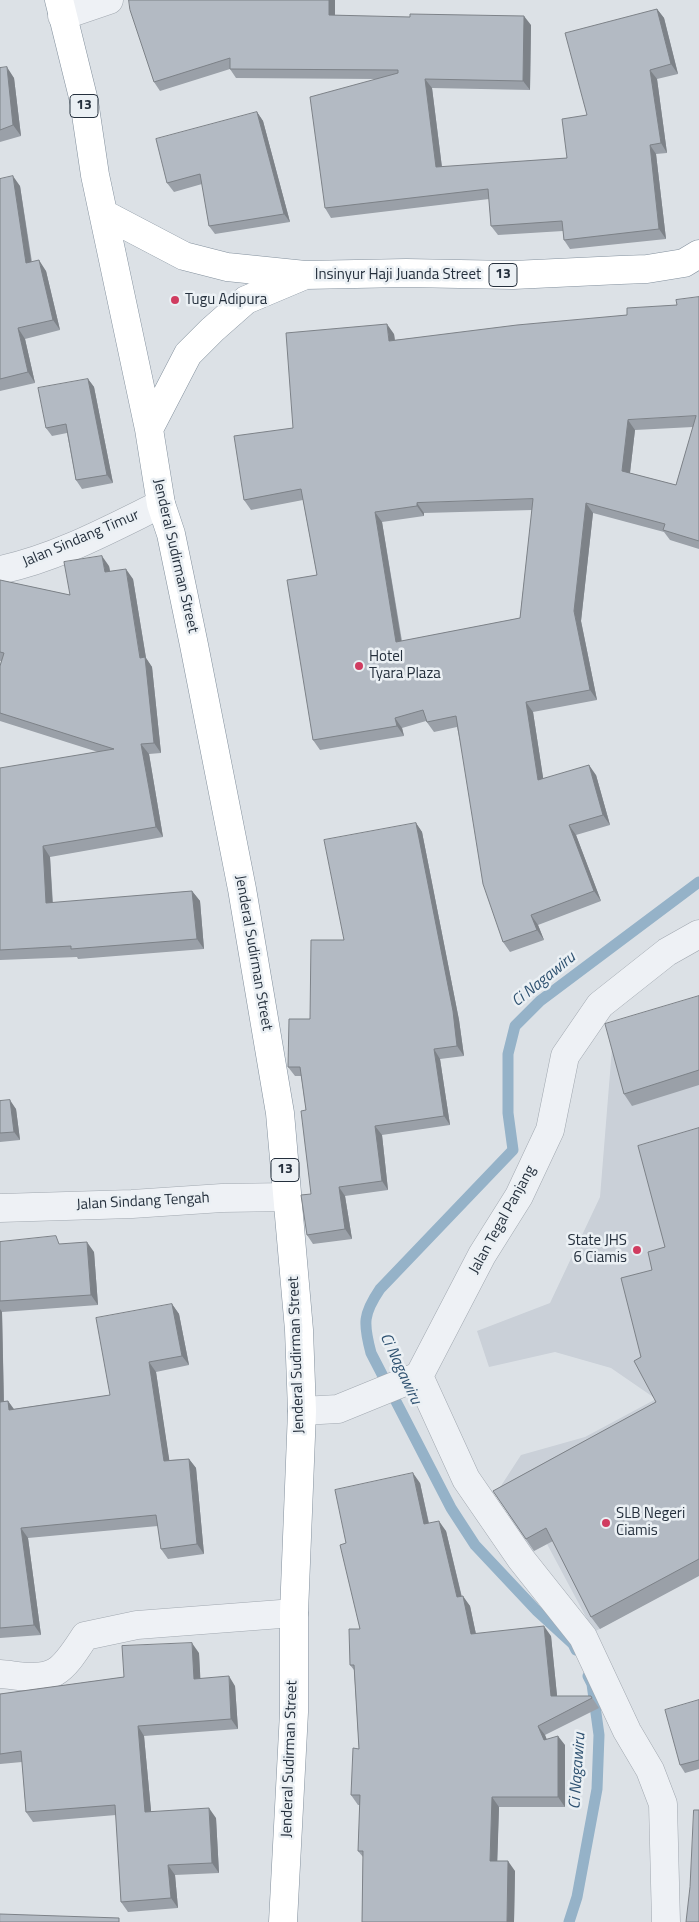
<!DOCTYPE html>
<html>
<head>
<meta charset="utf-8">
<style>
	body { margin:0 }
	canvas { display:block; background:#dce1e6 }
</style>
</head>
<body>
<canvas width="699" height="1922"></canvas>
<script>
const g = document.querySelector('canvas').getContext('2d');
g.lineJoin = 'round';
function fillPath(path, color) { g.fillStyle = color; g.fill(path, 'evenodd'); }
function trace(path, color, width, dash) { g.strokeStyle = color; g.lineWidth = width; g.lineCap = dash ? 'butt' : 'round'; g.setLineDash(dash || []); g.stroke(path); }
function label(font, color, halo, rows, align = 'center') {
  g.font = font + ' "Titillium Web",sans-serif'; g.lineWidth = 5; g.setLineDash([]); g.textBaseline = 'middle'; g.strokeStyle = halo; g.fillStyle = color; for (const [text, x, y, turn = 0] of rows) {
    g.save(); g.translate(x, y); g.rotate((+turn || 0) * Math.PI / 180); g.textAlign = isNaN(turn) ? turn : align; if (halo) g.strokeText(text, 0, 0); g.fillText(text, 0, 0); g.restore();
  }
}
const built = new Path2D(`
	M 699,1010 L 699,1575 L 594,1632 L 547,1544 L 529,1554 L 497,1492 L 521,1455 L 585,1437 L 656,1399 L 611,1368 L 555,1352 L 489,1367 L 477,1331 L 550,1303 L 600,1197 L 613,1036 Z`);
const stream = new Path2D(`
	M 576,1650 L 573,1644 L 537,1611 L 475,1545 L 451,1508 L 371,1353 C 363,1323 363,1314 380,1289 L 513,1150 L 508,1113 L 508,1054 L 515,1026 L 540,1001 L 699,882
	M 569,1922 L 577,1897 L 597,1789 L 599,1735 L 592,1684 L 588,1676`);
const minor = new Path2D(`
	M 62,16 L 109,0
	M 0,570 C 57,558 110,529 161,504
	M 0,1208 L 132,1204 L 222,1198 L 287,1197
	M 419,1376 L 466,1479 L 521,1559 L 583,1637 L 627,1731 L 650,1770 L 663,1804 L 666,1922
	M 302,1411 L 338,1409 L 419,1376 L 482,1255 L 519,1196 L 550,1130 L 565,1056 L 600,1005 L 667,952 L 699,934
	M 0,1674 C 17,1675 39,1681 55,1672 C 67,1665 77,1648 85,1636 L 137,1625 L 294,1613`);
const trunk = new Path2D(`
	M 59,0 L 84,101 L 95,175 L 149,429 L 161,504 L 171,534 L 194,645 L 242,889 L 280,1113 L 299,1330 L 302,1411 L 294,1613 L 294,1712 L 283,1922
	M 104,214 L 184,256 L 227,267 L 305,275 L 406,273 L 513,275 L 620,270 L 647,269 L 684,263 L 699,254
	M 149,429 L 188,354 L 212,330 L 246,300 L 303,276`);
const wall = new Path2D(`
	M 129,0 L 335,0 L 335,15 L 531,25 L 530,90 L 432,88 L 442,167 L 567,158 L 587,115 L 657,9 L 664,18 L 678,74 L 657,79 L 667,153 L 656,154 L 666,239 L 570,249 L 564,240 L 563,231 L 498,235 L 491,226 L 489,199 L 331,218 L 325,208 L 377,79 L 236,78 L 230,69 L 160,91 L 154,82 Z
	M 0,68 L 14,78 L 21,136 L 0,142 Z
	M 257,112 L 263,121 L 290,222 L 215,234 L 209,226 L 202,184 L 174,192 L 167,183 Z
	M 0,179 L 20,186 L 32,262 L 46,271 L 60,330 L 25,339 L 35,383 L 0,391 Z
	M 699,297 L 699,549 L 670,540 L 664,532 L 593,513 L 581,621 L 597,700 L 533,712 L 543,778 L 596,775 L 610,825 L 576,835 L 601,901 L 538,925 L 544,940 L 510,952 L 503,942 L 457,727 L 434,732 L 426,721 L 402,728 L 404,736 L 320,750 L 313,740 L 317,575 L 303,500 L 251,510 L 244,500 L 293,428 L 394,334 L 395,340 L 627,315 L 677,305 ZM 693,427 L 676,485 L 630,473 L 635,430 ZM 532,510 L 520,618 L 402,641 L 382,522 L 424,516 L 424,513 Z
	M 88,379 L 94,387 L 113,483 L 82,489 L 76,480 L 67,433 L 52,436 L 46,428 Z
	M 109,566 L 110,571 L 133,579 L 146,658 L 152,667 L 161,753 L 149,754 L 163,837 L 50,857 L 53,903 L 192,891 L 200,901 L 204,949 L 78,959 L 77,957 L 0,960 L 0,873 L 98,752 L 0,721 L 0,666 L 1,661 L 0,661 L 0,580 L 70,595 Z
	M 416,823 L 422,832 L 459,1020 L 464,1056 L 440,1059 L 450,1125 L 382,1135 L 388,1190 L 345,1196 L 352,1239 L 313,1244 L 307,1235 L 311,1194 L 306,1110 L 301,1076 L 295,1076 L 288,1067 L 310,1019 L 344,940 Z
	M 699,996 L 699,1085 L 632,1106 L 624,1094 Z
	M 0,1101 L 16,1109 L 20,1140 L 0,1142 Z
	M 699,1128 L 699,1576 L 600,1629 L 591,1617 L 553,1541 L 534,1551 L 493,1491 L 656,1402 L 641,1357 L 652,1270 L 665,1247 Z
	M 0,1242 L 62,1244 L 94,1252 L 98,1305 L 2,1312 L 4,1401 L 8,1401 L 14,1409 L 110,1395 L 172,1304 L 179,1314 L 189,1365 L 156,1372 L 169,1460 L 189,1459 L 196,1468 L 204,1554 L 168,1559 L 161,1549 L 158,1526 L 28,1538 L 41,1635 L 0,1638 Z
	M 420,1483 L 429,1523 L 446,1531 L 462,1597 L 470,1606 L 476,1634 L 551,1636 L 557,1696 L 591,1696 L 599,1708 L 545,1735 L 546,1739 L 565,1745 L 565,1807 L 499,1807 L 497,1861 L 515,1871 L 514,1922 L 362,1922 L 363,1857 L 358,1851 L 360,1805 L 358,1805 L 351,1795 L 359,1749 L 354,1670 L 350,1665 L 360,1629 L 346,1543 Z
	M 199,1653 L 200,1679 L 235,1686 L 238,1729 L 144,1736 L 151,1811 L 216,1818 L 219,1873 L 175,1875 L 178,1908 L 128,1912 L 121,1902 L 116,1815 L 33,1822 L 26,1812 L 22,1762 L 0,1764 L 0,1694 L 124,1677 Z
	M 699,1700 L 699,1769 L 685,1773 L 680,1765 Z`);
const shadedWall = new Path2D(`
	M 329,0 L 335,0 L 335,25 L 329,15 Z
	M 657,9 L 664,18 L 678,74 L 671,64 Z
	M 524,16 L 531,25 L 530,90 L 523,81 Z
	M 7,67 L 14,78 L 21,136 L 13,125 Z
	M 650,70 L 657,79 L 667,153 L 661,143 Z
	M 425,79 L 432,88 L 443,176 L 436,167 Z
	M 257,112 L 263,121 L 290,222 L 284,214 Z
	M 650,145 L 656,154 L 666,239 L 659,229 Z
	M 13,176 L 20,186 L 33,274 L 26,263 Z
	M 39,260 L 46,271 L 60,330 L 53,320 Z
	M 387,324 L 394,334 L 396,351 L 389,341 Z
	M 18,328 L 25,339 L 35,383 L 28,372 Z
	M 88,379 L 94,387 L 113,483 L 107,475 Z
	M 628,420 L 635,430 L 629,481 L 622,471 Z
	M 417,503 L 424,513 L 424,516 L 417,506 Z
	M 586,503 L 593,513 L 581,621 L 597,700 L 590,690 L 574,611 Z
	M 375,512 L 382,522 L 403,652 L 396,642 Z
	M 102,556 L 109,566 L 112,582 L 105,572 Z
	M 126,569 L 133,579 L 146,658 L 152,667 L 161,753 L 154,743 Z
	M 526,702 L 533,712 L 545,790 L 538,780 Z
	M 395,718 L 402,728 L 404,736 L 397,726 Z
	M 141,744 L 149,754 L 163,837 L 156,827 Z
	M 589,765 L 596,775 L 610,825 L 603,815 Z
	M 416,823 L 422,832 L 459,1020 L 464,1056 L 457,1046 Z
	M 569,825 L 576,835 L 601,901 L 594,891 Z
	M 43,846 L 50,857 L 53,913 L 46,903 Z
	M 192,891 L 200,901 L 204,949 L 197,939 Z
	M 531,915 L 538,925 L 544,940 L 537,930 Z
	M 434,1049 L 440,1059 L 450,1125 L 444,1116 Z
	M 10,1100 L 16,1109 L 20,1140 L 14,1132 Z
	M 375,1126 L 382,1135 L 388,1190 L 382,1181 Z
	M 339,1187 L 345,1196 L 352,1239 L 345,1229 Z
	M 87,1242 L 94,1252 L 98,1305 L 91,1295 Z
	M 172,1304 L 179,1314 L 189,1365 L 182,1356 Z
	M 0,1309 L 2,1312 L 4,1412 L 0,1406 Z
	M 149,1362 L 156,1372 L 171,1471 L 164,1461 Z
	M 8,1401 L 15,1411 L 9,1410 Z
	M 189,1459 L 196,1468 L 204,1554 L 197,1544 Z
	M 413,1473 L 420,1483 L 431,1534 L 424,1524 Z
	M 439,1521 L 446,1531 L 464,1607 L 457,1597 Z
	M 21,1528 L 28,1538 L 41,1635 L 34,1625 Z
	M 463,1596 L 470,1606 L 478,1644 L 471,1634 Z
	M 544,1626 L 551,1636 L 558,1705 L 551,1696 Z
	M 192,1643 L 199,1653 L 201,1689 L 194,1679 Z
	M 229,1676 L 235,1686 L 238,1729 L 231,1719 Z
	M 138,1726 L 144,1736 L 152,1821 L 145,1812 Z
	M 538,1726 L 545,1735 L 551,1749 L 544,1740 Z
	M 558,1736 L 565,1745 L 565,1807 L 558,1797 Z
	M 492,1797 L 499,1807 L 497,1871 L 490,1861 Z
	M 209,1808 L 216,1818 L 219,1873 L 212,1863 Z
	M 508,1861 L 515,1871 L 514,1922 L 507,1922 Z
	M 168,1865 L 175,1875 L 178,1908 L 171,1898 Z`);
const building = new Path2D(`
	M 129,0 L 329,0 L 329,15 L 410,17 L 410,14 L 524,16 L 523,81 L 425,79 L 436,167 L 567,158 L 562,119 L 587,115 L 565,33 L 657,9 L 671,64 L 650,70 L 661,143 L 650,145 L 659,229 L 564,240 L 562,221 L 491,226 L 488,189 L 325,208 L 310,97 L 398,73 L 398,70 L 230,69 L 230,58 L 154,82 L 130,10 Z
	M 7,67 L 13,125 L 0,130 L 0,68 Z
	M 257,112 L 284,214 L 209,226 L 200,174 L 167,183 L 156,139 Z
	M 13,176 L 26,263 L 39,260 L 53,320 L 18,328 L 28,372 L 0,379 L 0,179 Z
	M 699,297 L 699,541 L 663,530 L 665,524 L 586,503 L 574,611 L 590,690 L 526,702 L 538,780 L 589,765 L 603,815 L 569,825 L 594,891 L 531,915 L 537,930 L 503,942 L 483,884 L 456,716 L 427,722 L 423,710 L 395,718 L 397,726 L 313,740 L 287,580 L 317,575 L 301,489 L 244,500 L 234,436 L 293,428 L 286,333 L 387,324 L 389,341 L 517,325 L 627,315 L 627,308 L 677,305 L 676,300 ZM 696,416 L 676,485 L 622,471 L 628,420 ZM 533,499 L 520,618 L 396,642 L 375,512 L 417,506 L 417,503 Z
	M 88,379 L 107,475 L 76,480 L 66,424 L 46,428 L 38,388 Z
	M 102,556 L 105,572 L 126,569 L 140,658 L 145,657 L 154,743 L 141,744 L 156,827 L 43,846 L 46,903 L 192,891 L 197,939 L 71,949 L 71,946 L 0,950 L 0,768 L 114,749 L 0,713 L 0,666 L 4,653 L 0,652 L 0,580 L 70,595 L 64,562 Z
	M 416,823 L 453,1011 L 457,1046 L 434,1049 L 444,1116 L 375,1126 L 382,1181 L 339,1187 L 345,1229 L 307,1235 L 301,1195 L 311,1194 L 301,1111 L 306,1110 L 300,1067 L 288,1067 L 289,1019 L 310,1019 L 311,940 L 344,940 L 324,840 Z
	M 699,996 L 699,1070 L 624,1094 L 605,1024 Z
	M 10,1100 L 14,1132 L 0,1133 L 0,1101 Z
	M 699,1128 L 699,1559 L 591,1617 L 546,1528 L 526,1539 L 493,1491 L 656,1402 L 634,1361 L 641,1357 L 621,1278 L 652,1270 L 648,1252 L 665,1247 L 638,1146 Z
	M 56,1236 L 59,1244 L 87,1242 L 91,1295 L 0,1301 L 0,1242 Z
	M 172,1304 L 182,1356 L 149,1362 L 164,1461 L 189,1459 L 197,1544 L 161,1549 L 156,1515 L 21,1528 L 34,1625 L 0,1628 L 0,1402 L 8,1401 L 9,1410 L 110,1395 L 96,1318 Z
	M 413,1473 L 424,1524 L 439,1521 L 457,1597 L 463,1596 L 471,1634 L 544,1626 L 551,1696 L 591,1696 L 592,1698 L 538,1726 L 544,1740 L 558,1736 L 558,1797 L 492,1797 L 490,1861 L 508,1861 L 507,1922 L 362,1922 L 363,1851 L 358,1851 L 360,1795 L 351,1795 L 353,1748 L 359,1749 L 354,1665 L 350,1665 L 349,1629 L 360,1629 L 340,1545 L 346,1543 L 335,1490 Z
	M 192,1643 L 194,1679 L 229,1676 L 231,1719 L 138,1726 L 145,1812 L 209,1808 L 212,1863 L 168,1865 L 171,1898 L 121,1902 L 115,1805 L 26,1812 L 21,1751 L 0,1754 L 0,1694 L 124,1677 L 122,1646 Z
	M 699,1700 L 699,1760 L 680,1765 L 665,1710 Z
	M 694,1810 L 699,1810 L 699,1922 L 686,1922 L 690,1887 Z
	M 0,1914 L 119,1918 L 119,1922 L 0,1922 Z`);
const markers = [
	[175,300,5,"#d03c60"],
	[359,666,5,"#d03c60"],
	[637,1250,5,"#d03c60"],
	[606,1523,5,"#d03c60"]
];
const shields = [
	[84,106,28],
	[503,275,28],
	[285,1170,28]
];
const shieldNames = [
	["13",84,106],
	["13",503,275],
	["13",285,1170]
];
const streetNames = [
	["Insinyur Haji Juanda Street",398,275],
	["Jalan Sindang Timur",81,539,-23],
	["Jenderal Sudirman Street",175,556,77],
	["Jenderal Sudirman Street",253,953,80],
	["Jalan Sindang Tengah",143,1202,-3],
	["Jalan Tegal Panjang",503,1220,-61],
	["Jenderal Sudirman Street",297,1355,-92],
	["Jenderal Sudirman Street",290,1759,-88]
];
const poiNames = [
	["Tugu Adipura",185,300],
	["Hotel",369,657],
	["Tyara Plaza",369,674],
	["State JHS",627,1241,"right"],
	["6 Ciamis",627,1258,"right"],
	["SLB Negeri",616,1514],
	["Ciamis",616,1531]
];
const waterNames = [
	["Ci Nagawiru",544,980,-39],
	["Ci Nagawiru",400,1369,65],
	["Ci Nagawiru",578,1771,-86]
];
fillPath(built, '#cad0d8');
trace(stream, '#95b2c8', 11);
trace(minor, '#a1a8b0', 29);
trace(trunk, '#83909d', 29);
trace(minor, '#eef1f5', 28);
trace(trunk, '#fff', 28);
fillPath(wall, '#9aa0a8');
fillPath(shadedWall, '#7d8288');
fillPath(building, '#b3bac3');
trace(building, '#7d8288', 1);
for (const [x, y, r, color] of markers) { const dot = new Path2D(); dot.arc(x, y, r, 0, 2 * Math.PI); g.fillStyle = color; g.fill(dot); trace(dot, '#ebf0f4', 2); }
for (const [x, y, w] of shields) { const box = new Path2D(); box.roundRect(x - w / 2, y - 11.5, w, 23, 4); g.fillStyle = '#ebf0f4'; g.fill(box); trace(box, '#25303d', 1); }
label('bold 14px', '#25303d', null, shieldNames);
label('15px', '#25303d', '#ebf0f4', streetNames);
label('15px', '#25303d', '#ebf0f4', poiNames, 'left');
label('italic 16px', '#2f5271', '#ebf0f4', waterNames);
</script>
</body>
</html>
